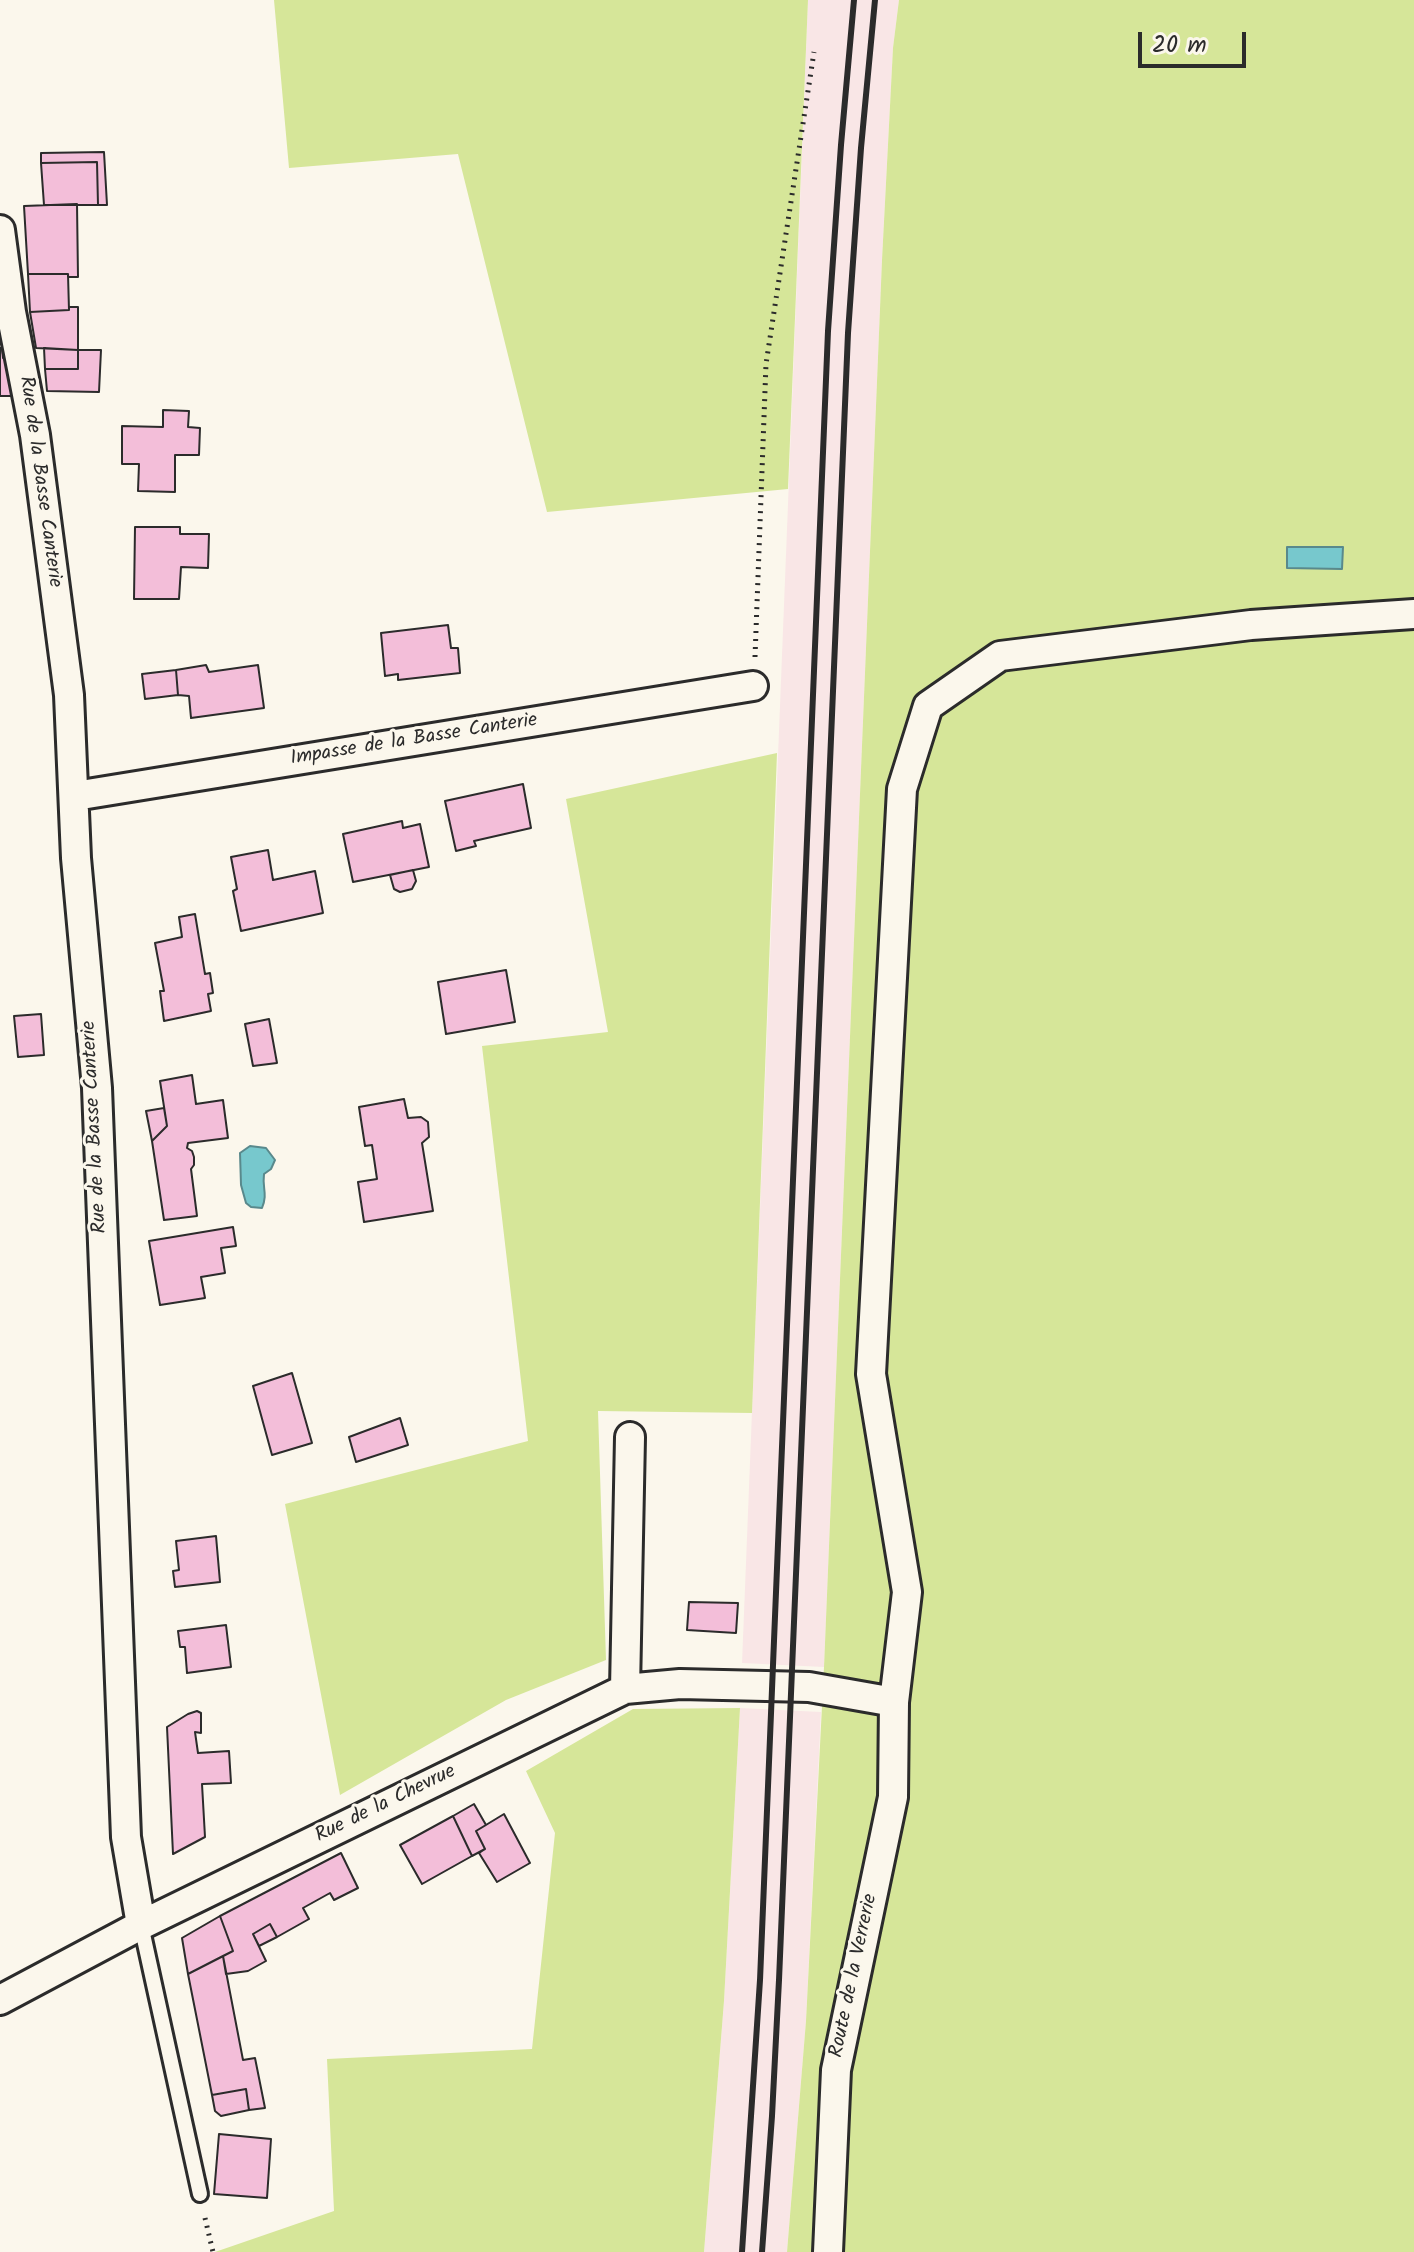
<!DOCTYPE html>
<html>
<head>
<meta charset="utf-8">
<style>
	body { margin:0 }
	#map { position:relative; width:1414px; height:2252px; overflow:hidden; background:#fbf7ec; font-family:Kalam,sans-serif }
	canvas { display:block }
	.scale { position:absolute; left:1138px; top:32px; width:108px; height:36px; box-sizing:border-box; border:4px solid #2b2b2b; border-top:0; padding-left:10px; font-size:24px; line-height:28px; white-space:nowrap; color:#2b2b2b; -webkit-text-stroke:6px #fbf7ec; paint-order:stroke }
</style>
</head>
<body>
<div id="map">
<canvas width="1414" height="2252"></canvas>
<div class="scale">20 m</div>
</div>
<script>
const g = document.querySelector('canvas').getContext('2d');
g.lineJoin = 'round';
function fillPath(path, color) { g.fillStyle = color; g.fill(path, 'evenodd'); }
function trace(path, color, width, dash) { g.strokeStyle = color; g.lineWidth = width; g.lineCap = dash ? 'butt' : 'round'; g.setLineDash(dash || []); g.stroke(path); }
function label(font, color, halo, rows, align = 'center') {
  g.font = font + ' Kalam,sans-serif'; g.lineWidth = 6; g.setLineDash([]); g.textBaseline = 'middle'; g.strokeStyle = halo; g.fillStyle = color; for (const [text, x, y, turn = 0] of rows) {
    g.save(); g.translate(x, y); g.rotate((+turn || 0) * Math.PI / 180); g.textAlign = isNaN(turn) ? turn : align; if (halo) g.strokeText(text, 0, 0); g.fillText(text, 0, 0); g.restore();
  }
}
const built = new Path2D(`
	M 808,0 L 899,0 L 893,48 L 882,260 L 824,1667 L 742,1663 Z
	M 740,1708 L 821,1712 L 806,2021 L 787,2252 L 704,2252 L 724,2001 Z`);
const green = new Path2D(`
	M 274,0 L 808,0 L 788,489 L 547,512 L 458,154 L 289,168 Z
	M 899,0 L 1414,0 L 1414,2252 L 787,2252 L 806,2021 L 824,1667 L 882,260 L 893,48 Z
	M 777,753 L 752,1413 L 598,1411 L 606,1660 L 506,1700 L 340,1795 L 285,1504 L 528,1441 L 482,1046 L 608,1032 L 566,799 Z
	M 740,1708 L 724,2001 L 704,2252 L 215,2252 L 334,2211 L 327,2059 L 532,2049 L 555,1833 L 526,1771 L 633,1709 Z`);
const water = new Path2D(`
	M 1287,547 L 1343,547 L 1342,569 L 1287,568 Z
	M 250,1146 L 266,1148 L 275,1160 L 271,1169 L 264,1174 C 262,1189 268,1193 262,1208 L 251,1207 L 246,1203 L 241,1185 L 240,1153 Z`);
const building = new Path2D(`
	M 104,152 L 107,205 L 98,205 L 97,162 L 41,163 L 41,153 Z
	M 97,162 L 98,205 L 44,205 L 41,163 Z
	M 77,204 L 78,277 L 68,277 L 68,274 L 28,274 L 24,206 Z
	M 28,274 L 68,274 L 69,310 L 30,312 Z
	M 69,307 L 78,307 L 78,350 L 36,348 L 30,312 L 69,310 Z
	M 0,348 L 2,348 L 3,358 L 9,358 L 12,396 L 0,396 Z
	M 44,348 L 78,350 L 78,369 L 45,369 Z
	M 78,350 L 101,350 L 99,392 L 47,391 L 45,369 L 78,369 Z
	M 163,410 L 189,411 L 188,427 L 200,428 L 199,455 L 175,455 L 175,492 L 138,491 L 139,464 L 122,464 L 122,426 L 163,427 Z
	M 135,527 L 180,527 L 180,534 L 209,534 L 208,568 L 181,567 L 179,599 L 134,599 Z
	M 448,625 L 451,648 L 458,648 L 460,673 L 398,680 L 398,674 L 385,676 L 381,633 Z
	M 206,665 L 209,672 L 258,665 L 264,708 L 191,718 L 189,696 L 178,695 L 176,670 Z
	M 176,670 L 178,695 L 145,699 L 142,674 Z
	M 523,784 L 531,828 L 474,841 L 476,846 L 456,851 L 445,801 Z
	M 402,821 L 403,828 L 420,824 L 429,867 L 353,882 L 343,834 Z
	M 268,850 L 273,880 L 315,871 L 323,913 L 241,931 L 233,891 L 237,889 L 231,857 Z
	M 413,870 L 416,881 L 412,889 L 400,892 L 394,889 L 390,875 Z
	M 195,914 L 205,974 L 210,973 L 213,993 L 208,994 L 211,1011 L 164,1021 L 160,991 L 164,991 L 155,943 L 182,937 L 179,917 Z
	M 506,970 L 515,1022 L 446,1034 L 438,982 Z
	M 41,1014 L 44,1055 L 18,1057 L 14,1016 Z
	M 269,1019 L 277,1063 L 253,1066 L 245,1024 Z
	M 192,1075 L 196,1104 L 223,1100 L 228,1138 L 188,1143 L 187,1148 L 192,1151 L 194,1157 L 194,1165 L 191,1169 L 197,1216 L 164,1220 L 152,1141 L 167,1126 L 160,1081 Z
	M 404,1099 L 408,1118 L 421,1117 L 428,1122 L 429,1137 L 422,1143 L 433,1211 L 364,1222 L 358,1182 L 377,1179 L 372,1145 L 365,1146 L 359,1107 Z
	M 164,1108 L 167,1126 L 152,1141 L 146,1111 Z
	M 233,1227 L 236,1246 L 221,1248 L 225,1273 L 201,1277 L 205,1298 L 160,1305 L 149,1241 Z
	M 292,1373 L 312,1443 L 272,1455 L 253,1386 Z
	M 400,1418 L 408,1445 L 356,1462 L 349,1437 Z
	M 216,1536 L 220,1582 L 175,1587 L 173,1571 L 179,1570 L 176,1541 Z
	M 689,1602 L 738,1603 L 736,1633 L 687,1630 Z
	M 226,1625 L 231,1667 L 187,1673 L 185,1647 L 180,1647 L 178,1631 Z
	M 197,1711 L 201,1713 L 201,1733 L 195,1732 L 198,1753 L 229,1751 L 231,1783 L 202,1784 L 205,1837 L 173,1854 L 167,1727 L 188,1714 Z
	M 474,1804 L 486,1825 L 476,1831 L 485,1849 L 472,1856 L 453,1816 Z
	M 504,1814 L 530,1863 L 497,1882 L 479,1853 L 485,1849 L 476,1831 Z
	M 453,1816 L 472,1856 L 422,1884 L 400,1845 Z
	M 341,1853 L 358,1888 L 334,1900 L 330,1893 L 303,1908 L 309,1919 L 277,1937 L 270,1924 L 253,1934 L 266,1961 L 248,1971 L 226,1974 L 223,1956 L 233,1951 L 220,1916 Z
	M 220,1916 L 233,1951 L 188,1974 L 182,1938 Z
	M 270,1924 L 277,1937 L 259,1946 L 253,1934 Z
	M 223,1956 L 243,2060 L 255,2058 L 265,2108 L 249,2110 L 246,2089 L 212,2095 L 188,1974 Z
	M 246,2089 L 249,2110 L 221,2116 L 215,2111 L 212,2095 Z
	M 219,2134 L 271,2139 L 267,2198 L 214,2194 Z`);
const path = new Path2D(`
	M 755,657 L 766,364 L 814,52
	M 205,2218 L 213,2252`);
const service = new Path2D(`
	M 141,1925 L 200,2194`);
const minor = new Path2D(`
	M 0,230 L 11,312 L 35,435 L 69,695 L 76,858 L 97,1088 L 126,1837 L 141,1925
	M 75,796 L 753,686
	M 625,1689 L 630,1437
	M 0,2000 L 141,1925 L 625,1689 L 680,1684 L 809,1687 L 894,1702
	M 828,2252 L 836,2070 L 893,1797 L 894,1702 L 907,1592 L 871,1374 L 902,789 L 928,706 L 1000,656 L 1251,625 L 1414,614`);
const rail = new Path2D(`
	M 742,2252 L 760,1980 L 828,331 L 841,145 L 854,0
	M 762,2252 L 772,2116 L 779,1980 L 848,333 L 861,148 L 875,0`);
const streetNames = [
	["Rue de la Basse Canterie",39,482,82],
	["Impasse de la Basse Canterie",414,741,-9],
	["Rue de la Basse Canterie",96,1127,-93],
	["Rue de la Chevrue",386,1805,-26],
	["Route de la Verrerie",855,1976,-78]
];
fillPath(built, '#f9e6e6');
fillPath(green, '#d6e699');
fillPath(water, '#77c8cd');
trace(water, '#59898c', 2);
fillPath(building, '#f3bed9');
trace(building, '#2b2b2b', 2);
trace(service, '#2b2b2b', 20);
trace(minor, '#2b2b2b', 34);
trace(path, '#2b2b2b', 5, [2, 6]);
trace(service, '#fbf7ec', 14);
trace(minor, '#fbf7ec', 28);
trace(rail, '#2b2b2b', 6);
label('20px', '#2b2b2b', '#fbf7ec', streetNames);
</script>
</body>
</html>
